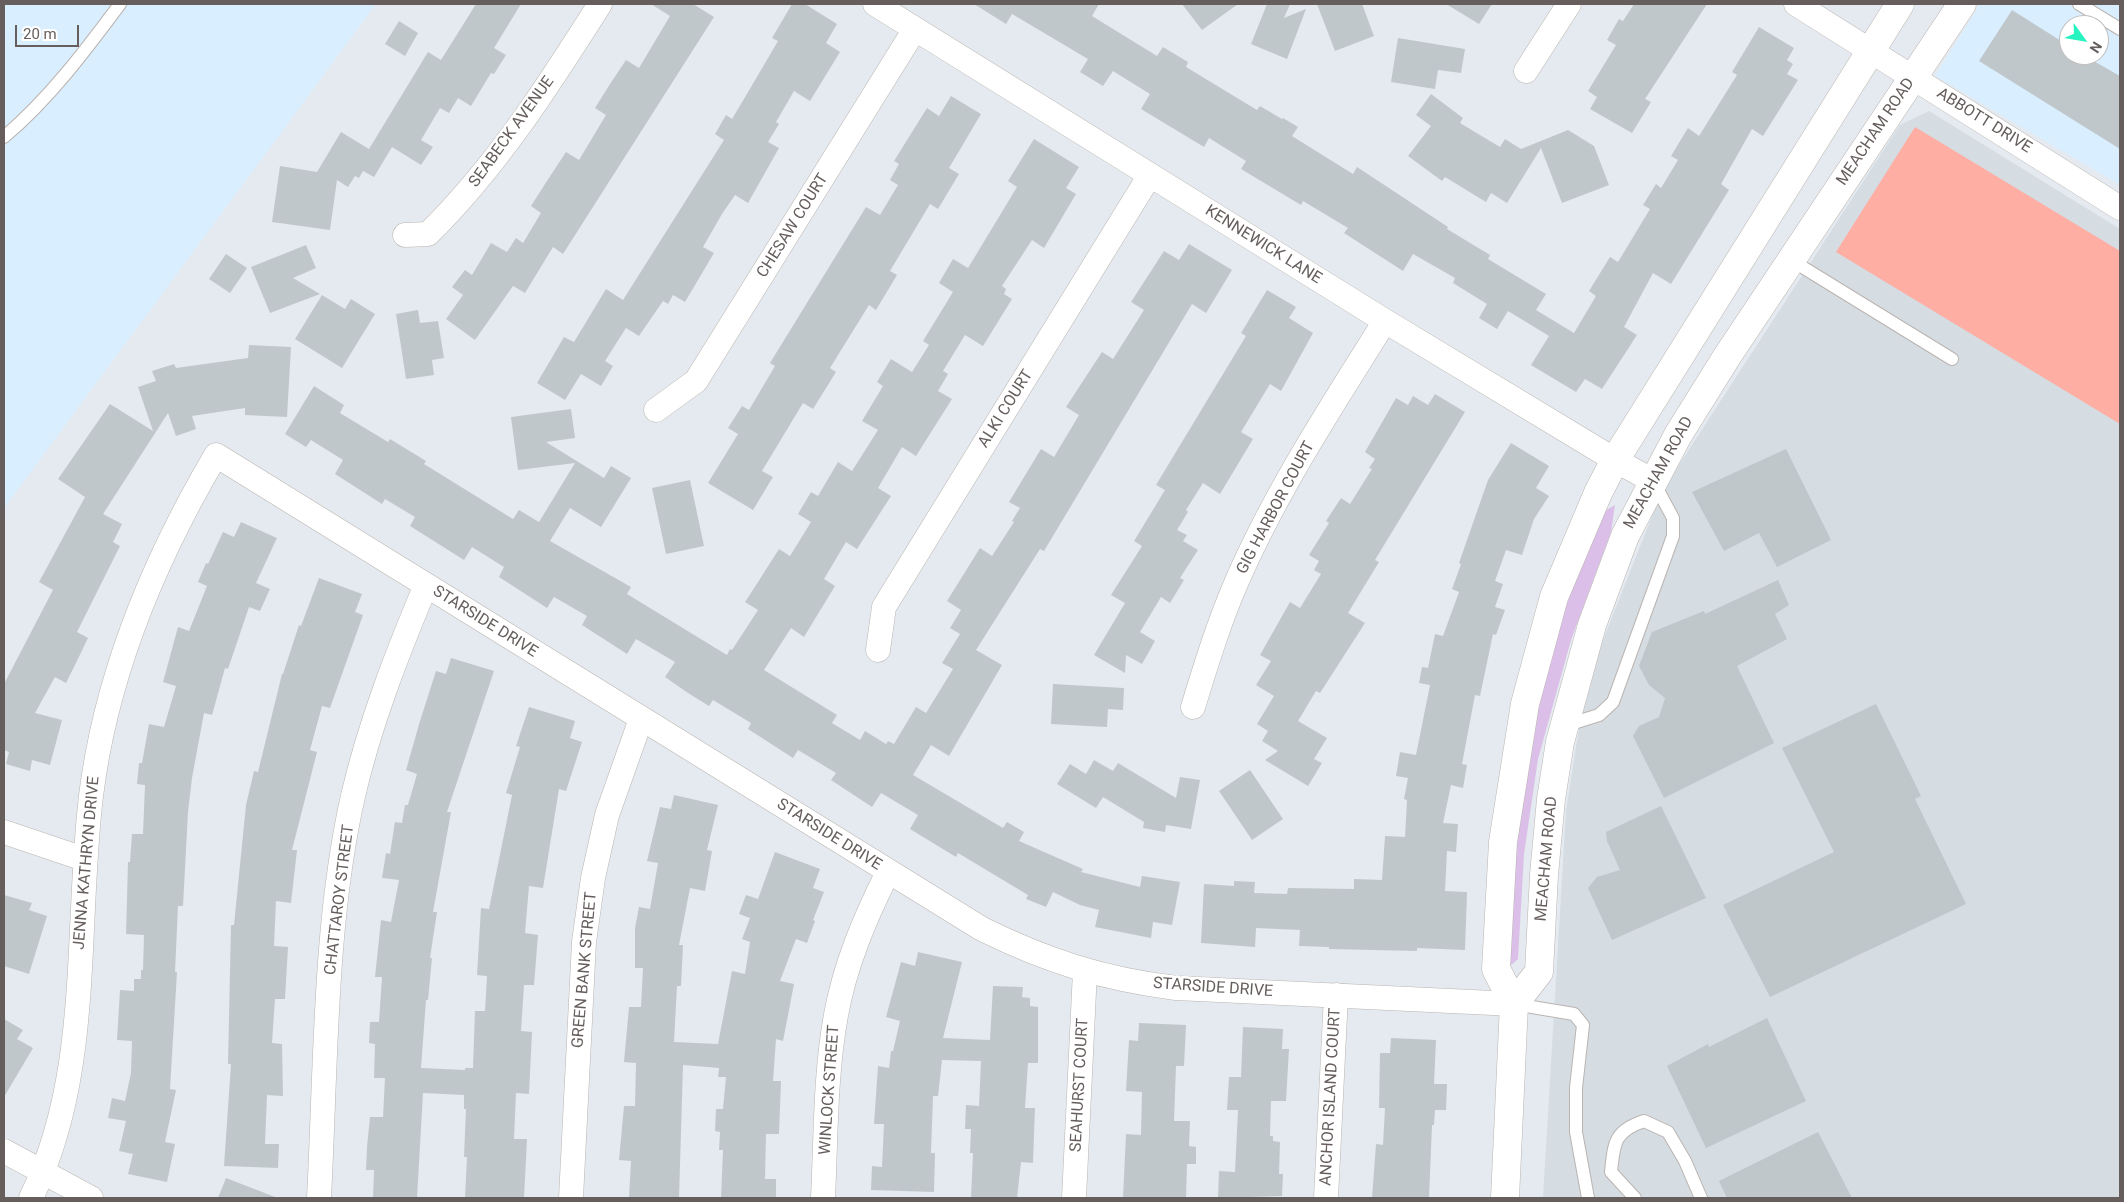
<!DOCTYPE html>
<html>
<head>
<meta charset="utf-8">
<style>
	body { margin:0 }
	#map { position:relative; width:2124px; height:1202px; overflow:hidden; background:#e4eaef; font-family:Roboto,sans-serif }
	canvas { display:block }
	.frame { position:absolute; inset:0; border:5px solid #655e5c; pointer-events:none }
	.north { position:absolute; left:2059px; top:15px; width:50px; height:50px; box-sizing:border-box; background:#fff; border:1px solid #c1bfbe; border-radius:50%; rotate:122deg; font-size:14px; font-weight:700; line-height:20px; text-align:center; color:#655e5c }
	.north::after { content:''; display:block; margin:auto; width:18px; height:22px; background:#25f4c0; clip-path:polygon(50% 0,100% 100%,50% 72%,0 100%) }
	.scale { position:absolute; left:15px; top:25px; width:64px; height:22px; box-sizing:border-box; border:2px solid #655e5c; border-top:0; padding-left:6px; font-size:15px; line-height:18px; white-space:nowrap; color:#655e5c; -webkit-text-stroke:4px #fff; paint-order:stroke }
</style>
</head>
<body>
<div id="map">
<canvas width="2124" height="1202"></canvas>
<div class="frame"></div>
<div class="north">N</div>
<div class="scale">20 m</div>
</div>
<script>
const g = document.querySelector('canvas').getContext('2d');
g.lineJoin = 'round';
function fillPath(path, color) { g.fillStyle = color; g.fill(path, 'evenodd'); }
function trace(path, color, width, dash) { g.strokeStyle = color; g.lineWidth = width; g.lineCap = dash ? 'butt' : 'round'; g.setLineDash(dash || []); g.stroke(path); }
function label(font, color, halo, rows, align = 'center') {
  g.font = font + ' Roboto,sans-serif'; g.lineWidth = 5; g.setLineDash([]); g.textBaseline = 'middle'; g.strokeStyle = halo; g.fillStyle = color; for (const [text, x, y, turn = 0] of rows) {
    g.save(); g.translate(x, y); g.rotate((+turn || 0) * Math.PI / 180); g.textAlign = isNaN(turn) ? turn : align; if (halo) g.strokeText(text, 0, 0); g.fillText(text, 0, 0); g.restore();
  }
}
const commercial = new Path2D(`
	M 4,4 L 376,4 L 4,508 Z
	M 1980,4 L 2120,4 L 2120,185 L 1935,76 ZM 2069,25 L 2099,25 L 2099,55 L 2069,55 Z`);
const education = new Path2D(`
	M 1929,111 L 2120,229 L 2120,1198 L 1543,1198 L 1566,811 L 1586,683 L 1662,491 L 1900,125 Z`);
const green = new Path2D(`
	M 1615,505 L 1611,532 L 1571,640 L 1538,759 L 1524,854 L 1518,959 L 1510,966 L 1507,931 L 1520,767 L 1546,653 L 1598,515 Z`);
const water = new Path2D(`
	M 1915,127 L 2120,251 L 2120,424 L 1836,252 Z`);
const building = new Path2D(`
	M 476,4 L 521,4 L 494,48 L 506,55 L 494,74 L 491,73 L 471,106 L 458,98 L 449,113 L 440,108 L 421,140 L 433,147 L 421,165 L 392,147 L 374,177 L 363,171 L 359,178 L 355,176 L 348,187 L 337,180 L 330,230 L 272,222 L 280,166 L 317,172 L 341,132 L 369,149 L 428,52 L 441,60 Z
	M 651,4 L 693,4 L 714,17 L 563,254 L 553,247 L 525,293 L 513,286 L 475,340 L 446,319 L 463,295 L 452,287 L 465,270 L 472,275 L 491,243 L 507,252 L 516,238 L 523,243 L 541,213 L 531,206 L 545,184 L 566,152 L 579,160 L 606,115 L 595,108 L 610,84 L 626,60 L 639,68 L 670,16 Z
	M 792,4 L 805,4 L 837,24 L 826,43 L 840,52 L 810,101 L 794,91 L 776,122 L 779,124 L 768,142 L 779,148 L 748,203 L 735,195 L 722,214 L 703,247 L 714,253 L 685,302 L 673,295 L 668,304 L 663,301 L 639,336 L 626,328 L 605,361 L 613,366 L 601,386 L 581,374 L 565,400 L 537,383 L 564,337 L 574,342 L 606,289 L 623,300 L 724,140 L 715,134 L 726,115 L 732,119 L 751,87 L 778,41 L 772,38 Z
	M 974,4 L 1099,4 L 1092,16 L 1157,56 L 1163,47 L 1188,62 L 1186,67 L 1257,110 L 1260,106 L 1282,119 L 1283,118 L 1298,127 L 1292,136 L 1353,174 L 1357,167 L 1448,227 L 1447,229 L 1490,255 L 1488,259 L 1546,294 L 1536,310 L 1574,333 L 1596,296 L 1589,291 L 1610,257 L 1618,262 L 1650,209 L 1643,205 L 1656,184 L 1661,188 L 1678,160 L 1671,156 L 1688,128 L 1699,136 L 1737,75 L 1732,72 L 1759,27 L 1794,48 L 1787,60 L 1793,64 L 1787,74 L 1798,80 L 1763,136 L 1752,129 L 1721,184 L 1729,190 L 1671,284 L 1653,273 L 1624,327 L 1637,335 L 1602,389 L 1585,379 L 1576,392 L 1531,365 L 1549,336 L 1508,311 L 1497,329 L 1479,318 L 1487,304 L 1453,283 L 1455,278 L 1413,254 L 1403,271 L 1344,233 L 1348,228 L 1303,201 L 1301,205 L 1241,169 L 1246,161 L 1209,138 L 1204,147 L 1141,109 L 1150,94 L 1113,71 L 1103,86 L 1080,72 L 1088,59 L 1012,14 L 1006,24 Z
	M 1182,4 L 1238,4 L 1202,30 Z
	M 1267,4 L 1290,4 L 1284,18 L 1306,9 L 1287,59 L 1251,44 Z
	M 1317,4 L 1362,4 L 1374,36 L 1335,51 Z
	M 1446,4 L 1492,4 L 1479,24 Z
	M 1634,4 L 1707,4 L 1645,99 L 1651,102 L 1632,133 L 1590,109 L 1597,97 L 1588,91 L 1616,45 L 1607,40 L 1619,19 L 1623,21 Z
	M 2012,10 L 2069,46 L 2069,55 L 2083,55 L 2120,76 L 2120,149 L 1979,61 Z
	M 399,21 L 418,33 L 405,56 L 385,44 Z
	M 1398,38 L 1465,49 L 1461,73 L 1438,70 L 1435,89 L 1391,82 Z
	M 1431,94 L 1463,118 L 1460,123 L 1500,147 L 1505,139 L 1521,149 L 1568,130 L 1594,146 L 1609,185 L 1562,203 L 1541,148 L 1507,203 L 1491,193 L 1486,202 L 1445,177 L 1442,181 L 1408,156 L 1431,126 L 1416,115 Z
	M 951,96 L 981,114 L 949,168 L 959,174 L 938,209 L 930,204 L 890,271 L 897,275 L 876,310 L 869,305 L 830,368 L 836,372 L 813,409 L 803,403 L 762,471 L 773,477 L 753,510 L 708,483 L 738,434 L 728,428 L 742,406 L 749,410 L 775,366 L 770,363 L 866,207 L 880,215 L 898,185 L 890,180 L 899,164 L 894,161 L 927,108 L 939,116 Z
	M 1034,139 L 1079,167 L 1066,188 L 1076,194 L 1044,248 L 1032,240 L 1002,286 L 1006,289 L 1004,294 L 1012,299 L 983,346 L 965,335 L 943,371 L 948,374 L 938,391 L 952,399 L 916,456 L 902,447 L 878,488 L 891,496 L 857,549 L 846,542 L 824,579 L 835,586 L 804,637 L 791,628 L 764,670 L 837,715 L 832,723 L 860,740 L 865,731 L 886,744 L 888,741 L 894,744 L 916,707 L 926,713 L 953,669 L 942,663 L 960,634 L 950,628 L 961,610 L 947,601 L 980,548 L 992,556 L 1014,522 L 1012,521 L 1020,508 L 1009,502 L 1041,449 L 1054,457 L 1079,415 L 1066,407 L 1102,352 L 1113,359 L 1144,310 L 1131,302 L 1164,251 L 1179,260 L 1189,244 L 1232,270 L 1206,313 L 1192,304 L 1044,551 L 1040,549 L 976,650 L 1002,665 L 949,756 L 931,745 L 913,775 L 1003,828 L 1007,822 L 1024,832 L 1019,841 L 1083,869 L 1081,872 L 1140,887 L 1142,876 L 1180,882 L 1172,925 L 1153,922 L 1151,938 L 1095,927 L 1099,910 L 1080,905 L 1053,892 L 1046,907 L 1026,899 L 1028,895 L 958,853 L 956,857 L 910,829 L 918,815 L 881,793 L 872,807 L 831,780 L 836,773 L 798,750 L 793,758 L 748,729 L 751,723 L 713,700 L 709,706 L 688,693 L 665,677 L 675,662 L 636,639 L 627,654 L 582,625 L 587,616 L 554,597 L 547,608 L 499,577 L 504,567 L 472,547 L 464,560 L 410,526 L 415,517 L 385,499 L 382,504 L 335,474 L 343,460 L 311,440 L 306,447 L 285,434 L 314,386 L 344,405 L 340,413 L 388,442 L 390,439 L 426,461 L 424,464 L 513,519 L 519,510 L 539,522 L 575,463 L 518,470 L 511,417 L 571,409 L 575,438 L 546,442 L 604,478 L 611,466 L 631,478 L 601,527 L 570,508 L 550,541 L 631,587 L 627,594 L 727,655 L 730,649 L 732,650 L 758,610 L 745,602 L 758,582 L 779,549 L 790,556 L 811,522 L 798,514 L 811,492 L 818,496 L 838,462 L 852,471 L 878,430 L 862,421 L 883,386 L 877,382 L 891,359 L 912,372 L 929,345 L 923,341 L 953,292 L 939,283 L 953,259 L 968,268 L 1017,187 L 1008,181 Z
	M 306,245 L 316,268 L 293,278 L 320,294 L 270,313 L 251,267 Z
	M 226,254 L 247,268 L 230,293 L 209,279 Z
	M 1267,290 L 1296,307 L 1289,318 L 1313,333 L 1281,391 L 1270,384 L 1241,432 L 1253,439 L 1220,494 L 1203,483 L 1186,510 L 1188,512 L 1177,530 L 1187,535 L 1183,541 L 1198,550 L 1180,578 L 1184,580 L 1170,603 L 1161,597 L 1140,632 L 1155,641 L 1142,664 L 1126,655 L 1125,673 L 1094,655 L 1125,603 L 1111,595 L 1142,546 L 1134,541 L 1165,490 L 1156,485 L 1246,336 L 1241,333 Z
	M 322,295 L 345,309 L 351,299 L 375,314 L 342,368 L 295,339 Z
	M 418,310 L 420,323 L 438,321 L 444,358 L 432,360 L 434,375 L 406,379 L 396,314 Z
	M 249,345 L 291,347 L 287,417 L 245,415 L 245,408 L 192,416 L 196,429 L 176,436 L 168,413 L 103,514 L 122,524 L 113,542 L 120,546 L 77,632 L 88,638 L 75,665 L 66,683 L 55,677 L 35,713 L 62,720 L 50,765 L 32,760 L 30,771 L 6,764 L 9,752 L 4,750 L 4,684 L 53,590 L 39,582 L 85,497 L 58,479 L 110,404 L 153,431 L 138,387 L 156,381 L 152,371 L 174,364 L 176,368 L 248,358 Z
	M 1435,394 L 1465,412 L 1375,560 L 1379,562 L 1348,613 L 1365,623 L 1320,693 L 1316,691 L 1298,721 L 1327,738 L 1314,759 L 1322,763 L 1308,786 L 1265,760 L 1278,751 L 1262,741 L 1268,731 L 1257,724 L 1274,696 L 1256,685 L 1271,661 L 1260,655 L 1290,602 L 1300,608 L 1321,574 L 1314,570 L 1319,561 L 1309,555 L 1329,523 L 1326,521 L 1341,498 L 1350,504 L 1372,469 L 1369,468 L 1375,459 L 1365,452 L 1396,398 L 1408,405 L 1413,396 L 1428,405 Z
	M 1511,443 L 1549,466 L 1536,488 L 1549,496 L 1534,519 L 1522,555 L 1506,550 L 1495,581 L 1503,584 L 1495,607 L 1505,610 L 1496,635 L 1493,634 L 1480,696 L 1475,695 L 1462,764 L 1467,765 L 1463,788 L 1451,785 L 1443,823 L 1458,824 L 1456,852 L 1447,851 L 1445,891 L 1467,892 L 1465,950 L 1417,948 L 1417,951 L 1329,949 L 1329,947 L 1299,946 L 1300,930 L 1256,928 L 1255,947 L 1201,943 L 1204,884 L 1234,886 L 1234,881 L 1255,882 L 1254,893 L 1287,894 L 1288,888 L 1354,889 L 1354,879 L 1382,880 L 1385,836 L 1405,837 L 1407,800 L 1404,799 L 1408,778 L 1396,776 L 1400,752 L 1416,755 L 1430,685 L 1419,683 L 1422,667 L 1428,668 L 1435,634 L 1443,636 L 1459,592 L 1452,589 L 1461,564 L 1459,563 L 1488,480 Z
	M 1786,449 L 1831,540 L 1777,567 L 1759,533 L 1724,551 L 1692,492 Z
	M 690,480 L 704,546 L 666,554 L 652,488 Z
	M 241,522 L 277,538 L 256,583 L 270,589 L 260,611 L 249,607 L 228,669 L 225,668 L 212,715 L 204,713 L 192,778 L 188,812 L 183,906 L 178,906 L 175,972 L 177,972 L 170,1089 L 176,1090 L 165,1142 L 175,1144 L 167,1182 L 128,1174 L 133,1154 L 119,1151 L 126,1121 L 108,1118 L 112,1098 L 125,1101 L 131,1073 L 132,1041 L 117,1040 L 120,990 L 134,991 L 134,979 L 141,979 L 141,970 L 143,970 L 144,935 L 126,934 L 128,862 L 130,862 L 132,834 L 143,834 L 145,785 L 137,784 L 139,763 L 142,763 L 149,724 L 164,727 L 176,686 L 163,682 L 178,627 L 189,631 L 207,586 L 198,582 L 206,563 L 208,564 L 223,532 L 234,537 Z
	M 319,578 L 362,594 L 355,612 L 363,615 L 330,708 L 322,706 L 310,750 L 317,752 L 292,850 L 297,850 L 291,903 L 276,901 L 274,946 L 288,947 L 285,999 L 275,999 L 272,1043 L 282,1044 L 283,1096 L 267,1095 L 265,1144 L 279,1144 L 278,1168 L 224,1166 L 231,1064 L 228,1064 L 231,925 L 234,925 L 246,805 L 254,771 L 258,772 L 282,674 L 283,674 L 299,625 L 301,626 Z
	M 1778,580 L 1789,605 L 1775,614 L 1787,639 L 1737,666 L 1774,743 L 1664,798 L 1633,736 L 1639,726 L 1659,717 L 1665,698 L 1649,685 L 1639,666 L 1652,632 L 1704,611 L 1705,614 Z
	M 451,658 L 494,671 L 447,812 L 451,812 L 433,912 L 437,912 L 430,958 L 432,958 L 428,1000 L 426,1000 L 421,1068 L 465,1070 L 465,1068 L 473,1068 L 475,1011 L 485,1011 L 487,976 L 477,975 L 481,908 L 489,909 L 512,795 L 506,793 L 520,747 L 516,746 L 529,707 L 575,721 L 570,738 L 582,742 L 566,791 L 559,789 L 543,888 L 529,886 L 525,933 L 538,935 L 534,985 L 524,985 L 521,1031 L 532,1032 L 529,1094 L 516,1093 L 514,1139 L 527,1139 L 524,1198 L 465,1198 L 467,1157 L 464,1157 L 466,1109 L 464,1109 L 464,1095 L 423,1093 L 417,1198 L 373,1198 L 374,1170 L 366,1170 L 367,1147 L 370,1117 L 383,1117 L 385,1078 L 374,1078 L 375,1044 L 369,1043 L 370,1022 L 379,1022 L 382,977 L 375,977 L 381,920 L 391,922 L 399,880 L 382,878 L 386,853 L 390,854 L 395,822 L 402,823 L 405,805 L 408,805 L 417,774 L 406,770 L 420,721 L 436,671 L 446,674 Z
	M 1053,684 L 1124,688 L 1123,710 L 1108,709 L 1107,727 L 1051,724 Z
	M 1876,704 L 1921,796 L 1915,799 L 1966,904 L 1770,997 L 1723,905 L 1834,852 L 1782,748 Z
	M 1094,760 L 1113,771 L 1118,763 L 1176,798 L 1180,777 L 1200,780 L 1191,829 L 1166,825 L 1165,832 L 1143,828 L 1144,822 L 1103,797 L 1096,808 L 1057,784 L 1070,764 L 1086,774 Z
	M 1250,770 L 1283,819 L 1252,840 L 1219,791 Z
	M 674,795 L 718,805 L 707,850 L 712,851 L 705,891 L 690,888 L 679,945 L 683,945 L 681,986 L 677,986 L 674,1042 L 718,1044 L 732,971 L 745,974 L 750,942 L 742,939 L 750,918 L 739,914 L 746,895 L 758,899 L 775,852 L 820,869 L 813,888 L 824,892 L 813,920 L 815,921 L 807,943 L 796,939 L 780,981 L 794,984 L 783,1041 L 776,1039 L 773,1081 L 781,1081 L 779,1134 L 766,1134 L 765,1179 L 776,1179 L 776,1198 L 721,1198 L 723,1150 L 719,1150 L 720,1132 L 715,1131 L 716,1109 L 723,1109 L 726,1077 L 718,1077 L 719,1068 L 683,1065 L 679,1198 L 629,1198 L 631,1161 L 619,1160 L 624,1106 L 635,1106 L 636,1063 L 624,1062 L 629,1007 L 641,1007 L 643,968 L 635,968 L 635,928 L 639,907 L 650,909 L 658,863 L 647,861 L 660,807 L 671,809 Z
	M 1661,806 L 1706,898 L 1612,940 L 1588,888 L 1597,877 L 1620,870 L 1607,841 L 1606,832 Z
	M 4,895 L 32,903 L 29,910 L 47,916 L 29,974 L 4,966 Z
	M 918,952 L 962,962 L 943,1038 L 990,1040 L 993,986 L 1023,987 L 1022,997 L 1030,998 L 1030,1006 L 1038,1007 L 1038,1063 L 1028,1063 L 1025,1108 L 1035,1108 L 1033,1163 L 1021,1162 L 1017,1198 L 971,1198 L 973,1153 L 970,1153 L 971,1129 L 965,1129 L 966,1105 L 979,1106 L 981,1061 L 942,1060 L 938,1096 L 933,1096 L 931,1153 L 935,1153 L 934,1192 L 871,1190 L 872,1166 L 882,1167 L 884,1124 L 874,1124 L 878,1066 L 889,1068 L 891,1051 L 893,1051 L 900,1021 L 886,1017 L 901,962 L 915,966 Z
	M 1767,1018 L 1806,1101 L 1706,1148 L 1667,1066 L 1708,1044 L 1709,1047 Z
	M 4,1019 L 23,1030 L 17,1039 L 33,1048 L 4,1097 Z
	M 1139,1023 L 1186,1025 L 1184,1066 L 1176,1066 L 1174,1121 L 1190,1121 L 1189,1146 L 1196,1147 L 1196,1164 L 1187,1164 L 1186,1198 L 1123,1198 L 1126,1134 L 1141,1135 L 1142,1092 L 1126,1091 L 1129,1040 L 1138,1041 Z
	M 1243,1027 L 1283,1029 L 1282,1049 L 1289,1049 L 1286,1101 L 1271,1101 L 1270,1136 L 1273,1136 L 1273,1141 L 1280,1142 L 1279,1174 L 1283,1174 L 1282,1196 L 1218,1198 L 1219,1171 L 1235,1172 L 1238,1110 L 1227,1110 L 1229,1077 L 1241,1077 Z
	M 1391,1038 L 1436,1040 L 1434,1084 L 1447,1084 L 1446,1110 L 1435,1110 L 1434,1125 L 1432,1125 L 1429,1198 L 1372,1198 L 1376,1144 L 1383,1145 L 1385,1108 L 1379,1108 L 1380,1053 L 1390,1053 Z
	M 1818,1132 L 1852,1198 L 1727,1198 L 1719,1181 Z
	M 226,1178 L 275,1197 L 275,1198 L 218,1198 Z`);
const service = new Path2D(`
	M 2079,4 L 2120,29
	M 4,137 C 49,99 85,51 120,4
	M 1791,260 L 1952,359
	M 1564,726 L 1599,715 L 1613,702 L 1673,536 L 1673,518 L 1653,481
	M 1514,1004 L 1574,1014 L 1583,1025 L 1576,1088 L 1576,1132 L 1588,1198
	M 1635,1198 L 1611,1172 C 1614,1143 1614,1131 1644,1121 L 1668,1132 L 1685,1161 L 1701,1198`);
const minor = new Path2D(`
	M 875,4 L 1385,321 L 1615,460 L 1653,481
	M 1796,4 L 2120,208
	M 1526,71 L 1569,4
	M 405,235 L 428,234 C 497,166 548,86 600,4
	M 656,410 L 696,381 L 915,29
	M 878,650 L 884,607 L 1150,175
	M 1193,707 C 1206,665 1219,622 1237,581 C 1277,489 1332,406 1385,321
	M 4,832 L 84,859
	M 4,1151 L 91,1198
	M 31,1198 C 92,1074 75,930 91,796 C 106,674 154,560 216,455 L 982,929 C 1047,961 1103,979 1176,988 L 1514,1004
	M 319,1198 C 326,1067 324,924 353,796 C 370,723 397,654 426,585
	M 571,1198 L 584,942 L 593,878 L 607,815 L 641,719
	M 823,1198 C 826,1137 825,1075 836,1015 C 845,965 865,918 888,872
	M 1074,1198 L 1085,971
	M 1326,1198 L 1336,995`);
const tertiary = new Path2D(`
	M 1514,1004 L 1539,972 L 1544,875 L 1551,799 L 1560,742 L 1592,625 L 1625,536 L 1678,435 L 1726,358 L 1962,4
	M 1505,1198 L 1514,1004 L 1496,969 L 1503,842 L 1525,704 L 1554,597 L 1598,493 L 1615,460 L 1900,4`);
const streetNames = [
	["ABBOTT DRIVE",1984,121,32],
	["SEABECK AVENUE",512,132,-54],
	["MEACHAM ROAD",1876,132,-56],
	["CHESAW COURT",793,226,-58],
	["KENNEWICK LANE",1263,245,32],
	["ALKI COURT",1006,409,-58],
	["MEACHAM ROAD",1659,473,-61],
	["GIG HARBOR COURT",1276,508,-62],
	["STARSIDE DRIVE",485,622,32],
	["STARSIDE DRIVE",829,835,32],
	["MEACHAM ROAD",1547,859,-85],
	["JENNA KATHRYN DRIVE",87,863,-85],
	["CHATTAROY STREET",340,900,-83],
	["GREEN BANK STREET",585,970,-85],
	["STARSIDE DRIVE",1213,988,4],
	["SEAHURST COURT",1080,1085,-87],
	["WINLOCK STREET",830,1090,-86],
	["ANCHOR ISLAND COURT",1331,1097,-87]
];
fillPath(commercial, '#d9eeff');
fillPath(education, '#d5dce2');
fillPath(green, '#dbbfe8');
fillPath(water, '#ffaea4');
fillPath(building, '#c0c7ca');
trace(service, '#bab4b1', 14);
trace(minor, '#bab4b1', 25);
trace(tertiary, '#bab4b1', 29);
trace(service, '#fff', 12);
trace(minor, '#fff', 24);
trace(tertiary, '#fff', 28);
label('16px', '#655e5c', '#fff', streetNames);
</script>
</body>
</html>
